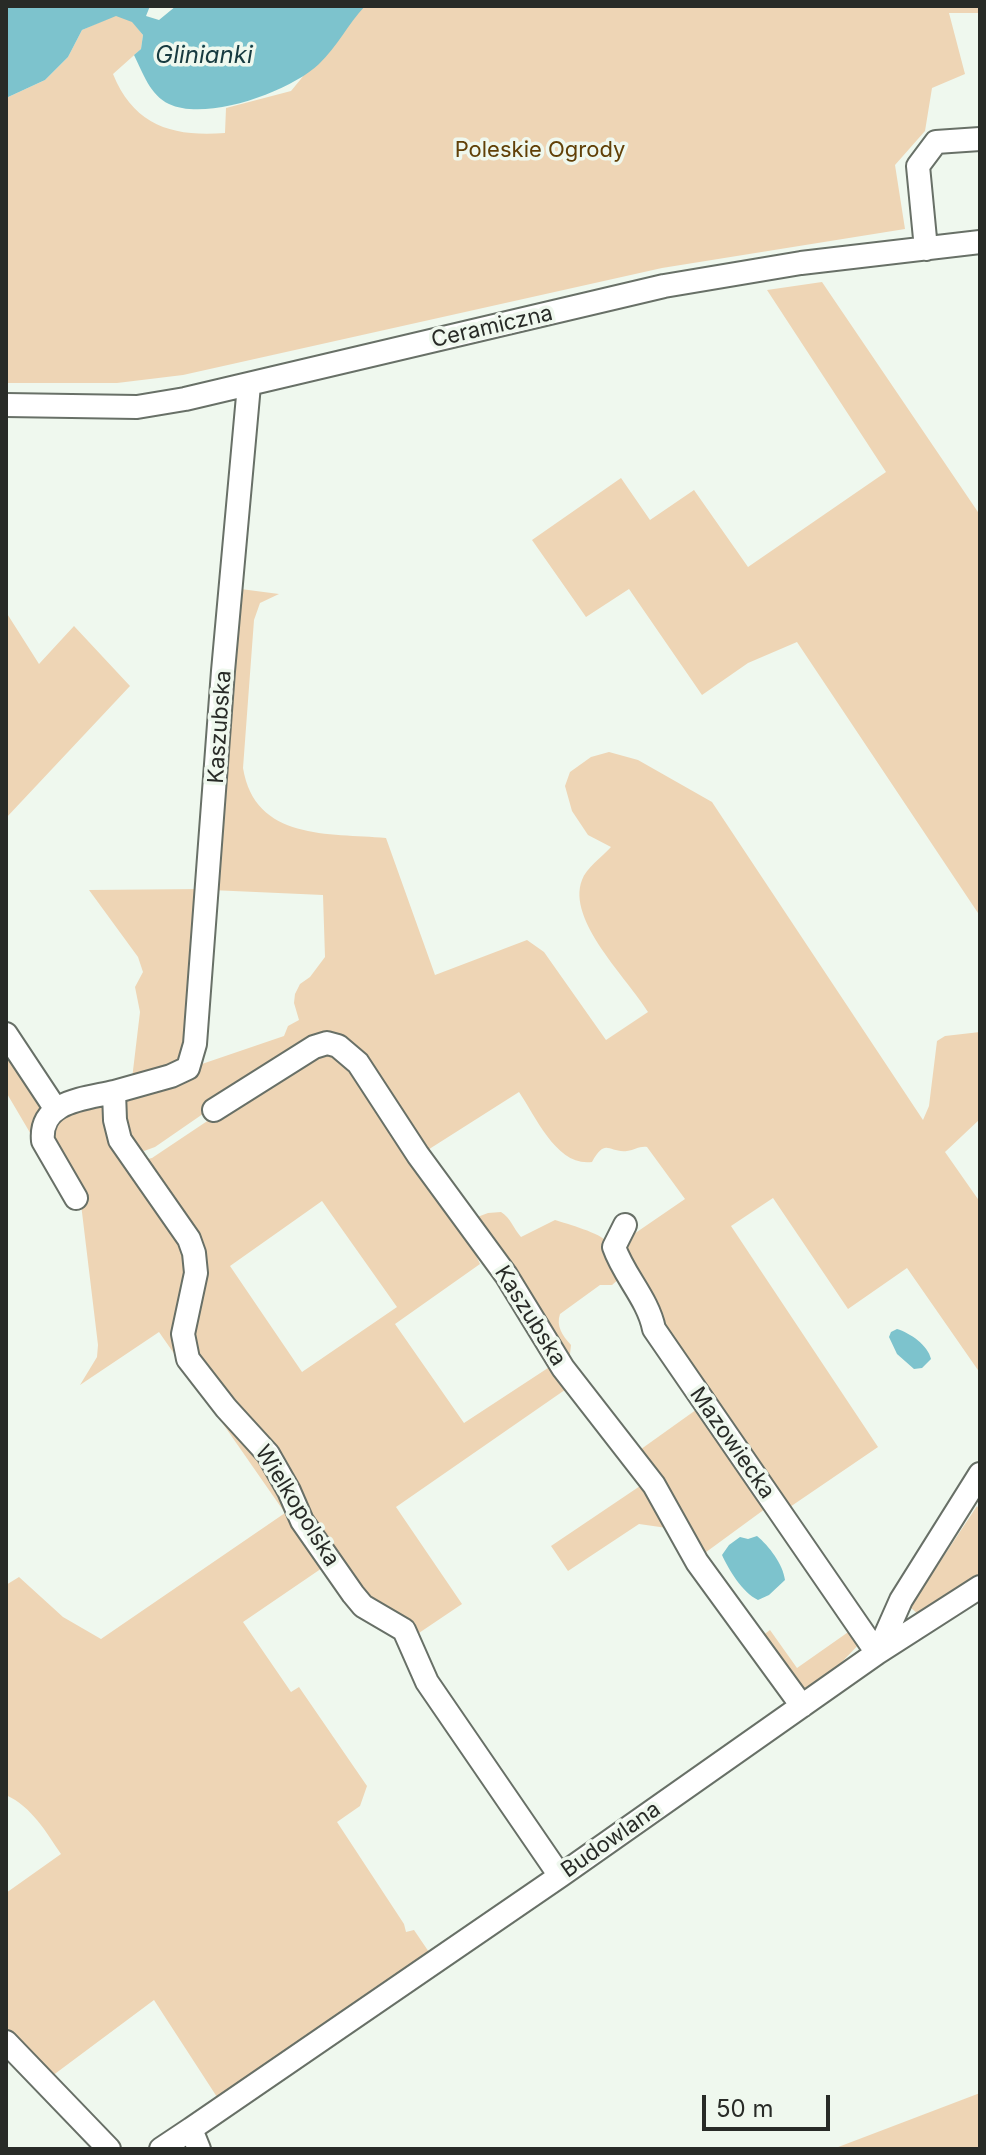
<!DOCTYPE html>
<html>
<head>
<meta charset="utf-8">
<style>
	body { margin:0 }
	#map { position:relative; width:986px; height:2155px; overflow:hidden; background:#eff8ee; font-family:Inter,sans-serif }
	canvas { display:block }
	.frame { position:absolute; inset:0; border:8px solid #282b27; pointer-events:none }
	.scale { position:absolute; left:702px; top:2095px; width:128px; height:36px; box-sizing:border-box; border:4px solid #282b27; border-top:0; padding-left:10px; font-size:24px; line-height:28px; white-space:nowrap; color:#282b27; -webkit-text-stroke:6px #eff8ee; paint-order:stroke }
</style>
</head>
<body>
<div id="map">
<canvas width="986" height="2155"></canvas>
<div class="frame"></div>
<div class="scale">50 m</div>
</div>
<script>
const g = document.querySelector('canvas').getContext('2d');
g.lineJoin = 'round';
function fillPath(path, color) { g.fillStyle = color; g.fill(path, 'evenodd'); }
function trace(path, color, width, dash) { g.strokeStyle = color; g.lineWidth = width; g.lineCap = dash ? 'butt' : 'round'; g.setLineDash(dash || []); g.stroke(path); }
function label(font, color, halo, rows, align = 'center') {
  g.font = font + ' Inter,sans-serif'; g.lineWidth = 7; g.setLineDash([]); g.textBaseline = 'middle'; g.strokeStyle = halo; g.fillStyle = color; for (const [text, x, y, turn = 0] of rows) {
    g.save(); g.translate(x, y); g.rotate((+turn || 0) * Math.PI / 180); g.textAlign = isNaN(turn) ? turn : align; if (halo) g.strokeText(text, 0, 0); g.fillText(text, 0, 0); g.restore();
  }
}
const green = new Path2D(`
	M 361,6 L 980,6 L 980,13 L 949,13 L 965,74 L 932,88 L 925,131 L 895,165 L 905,229 L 662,268 L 183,375 L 117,383 L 6,383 L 6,98 L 45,80 L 68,57 L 82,30 L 116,15 L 132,21 L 143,35 L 141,49 L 113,74 C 134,126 173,137 225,133 L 226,108 L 291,91 Z
	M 822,282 L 980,515 L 980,916 L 797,642 L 748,663 L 702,695 L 629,589 L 586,617 L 532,540 L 621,478 L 650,520 L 694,490 L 748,567 L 886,472 L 767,290 Z
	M 233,588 L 279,594 L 260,603 L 254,620 L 243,768 C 255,841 329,833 386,838 L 435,975 L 527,940 L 544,952 L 606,1040 L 648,1012 C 628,979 566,920 582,880 C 586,868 602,857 611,847 L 588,835 L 572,811 L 565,786 L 570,772 L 591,757 L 609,752 L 638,760 L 712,802 L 923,1120 L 929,1106 L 937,1041 L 945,1036 L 980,1032 L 980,1119 L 945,1152 L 980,1202 L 980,1373 L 907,1268 L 848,1309 L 773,1198 L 731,1226 L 878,1447 L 787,1509 L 663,1331 L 624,1253 L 631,1236 L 685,1199 L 647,1147 C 639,1146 635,1150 627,1151 C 608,1153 606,1137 592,1162 C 557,1167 536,1117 519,1092 L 423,1153 L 348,1044 L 226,1098 L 155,1147 L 144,1151 L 126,1140 L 123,1099 L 199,1065 L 284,1036 L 288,1026 L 299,1020 L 294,1003 L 295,994 L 300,984 L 310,977 L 325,957 L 323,895 L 211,890 Z
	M 6,612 L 39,664 L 74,626 L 130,686 L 6,818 Z
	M 204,889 L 186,1046 L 177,1066 L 132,1079 L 140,1012 L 135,987 L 143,972 L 138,957 L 89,890 Z
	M 339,1051 L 464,1229 L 480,1264 L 395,1324 L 464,1423 L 551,1366 L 572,1385 L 396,1507 L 462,1604 L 413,1637 L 378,1611 L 190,1353 L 199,1285 L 139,1161 L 152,1158 L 306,1055 ZM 322,1201 L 397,1307 L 302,1372 L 230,1266 Z
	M 6,1055 L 44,1112 L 39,1148 L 6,1092 Z
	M 107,1097 L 188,1258 L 179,1338 L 244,1431 L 328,1564 L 243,1622 L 291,1692 L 299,1687 L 367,1786 L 360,1806 L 337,1822 L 404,1924 L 406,1932 L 414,1930 L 433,1958 L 382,1985 L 217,2097 L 154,2000 L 48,2079 L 6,2035 L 6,1893 L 61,1854 C 46,1832 32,1807 6,1795 L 6,1585 L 19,1577 L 63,1617 L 101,1639 L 285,1513 L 159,1332 L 80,1385 L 97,1357 L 98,1345 L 81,1204 L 53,1154 L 52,1118 Z
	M 501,1212 C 511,1218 513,1228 521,1237 L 555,1220 C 567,1224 601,1233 607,1242 C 613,1252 616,1267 620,1278 L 612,1285 L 600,1285 L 560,1314 C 556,1326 562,1335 571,1345 L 569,1363 L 472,1219 L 488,1213 Z
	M 700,1407 L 769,1506 L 698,1558 L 637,1452 Z
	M 646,1482 L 667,1528 L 639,1524 L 568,1571 L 551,1546 Z
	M 977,1506 L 980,1511 L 980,1583 L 919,1615 L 910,1607 Z
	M 854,1628 L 863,1640 L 840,1664 L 806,1688 L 800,1687 L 758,1639 L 770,1630 L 797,1668 Z
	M 980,2093 L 980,2149 L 833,2149 Z`);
const water = new Path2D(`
	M 6,6 L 150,6 L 146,16 L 159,20 L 176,6 L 365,6 C 348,24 337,47 319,64 C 291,91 207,122 169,104 C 150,95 143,73 134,55 L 141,49 L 143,35 L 132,22 L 116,16 L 82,30 L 68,57 L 45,80 L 6,98 Z
	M 897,1329 C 910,1333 928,1345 931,1359 L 922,1368 L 914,1369 L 897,1354 L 889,1337 L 891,1332 Z
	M 757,1536 C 769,1546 783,1564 785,1580 L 769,1595 L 758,1600 C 742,1592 729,1570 722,1555 L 729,1545 L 740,1537 L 748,1539 Z`);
const minor = new Path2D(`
	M 926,249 L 918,166 L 936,142 L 980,139
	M 249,385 L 223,671 L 195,1044 L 188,1068 L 171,1076 L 114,1092 L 115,1120 L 120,1140 L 189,1239 L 194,1253 L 196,1273 L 183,1334 L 188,1359 L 226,1408 L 268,1454 L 289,1491 L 302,1521 L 353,1594 L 363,1606 L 404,1630 L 427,1682 L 560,1876
	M 6,405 L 137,407 L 185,399 L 664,286 L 801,263 L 980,242
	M 6,1034 L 55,1108
	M 214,1110 L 314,1047 L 327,1043 L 338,1046 L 358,1063 L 418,1155 L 506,1275 L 563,1368 L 654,1485 L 697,1562 L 802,1706
	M 76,1198 L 43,1141 C 39,1101 84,1099 114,1092
	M 625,1225 L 614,1247 C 624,1276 648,1299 654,1329 L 877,1653
	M 878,1652 L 901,1600 L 980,1474
	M 6,2042 L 109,2149
	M 161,2149 L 191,2129
	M 199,2149 L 191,2129 L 560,1876 L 877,1653 L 980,1587`);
const parkNames = [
	["Poleskie Ogrody",540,150]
];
const streetNames = [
	["Ceramiczna",492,327,-13],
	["Kaszubska",220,727,-86],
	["Kaszubska",530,1316,58],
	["Mazowiecka",732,1443,55],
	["Wielkopolska",297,1506,58],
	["Budowlana",611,1840,-35]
];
const waterNames = [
	["Glinianki",204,56]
];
fillPath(green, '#eed5b5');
fillPath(water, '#7dc3cd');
trace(minor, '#687067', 26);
trace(minor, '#fff', 22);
label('22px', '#614007', '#eff8ee', parkNames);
label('22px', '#282b27', '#eff8ee', streetNames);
label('italic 24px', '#183b40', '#eff8ee', waterNames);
</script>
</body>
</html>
